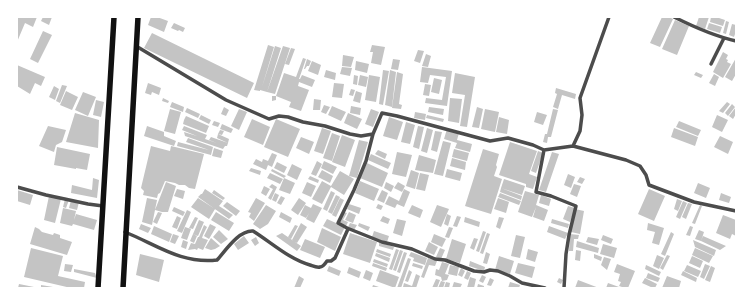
<!DOCTYPE html>
<html>
<head>
<meta charset="utf-8">
<style>
	body { margin:0 }
	#map { position:relative; width:753px; height:305px; overflow:hidden; background:#fff; font-family:"Sofia Sans Condensed",sans-serif }
	canvas { display:block }
	.frame { position:absolute; inset:0; border:18px solid #fff; pointer-events:none }
</style>
</head>
<body>
<div id="map">
<canvas width="753" height="305"></canvas>
<div class="frame"></div>
</div>
<script>
const g = document.querySelector('canvas').getContext('2d');
g.lineJoin = 'round';
function fillPath(path, color) { g.fillStyle = color; g.fill(path, 'evenodd'); }
function trace(path, color, width, dash) { g.strokeStyle = color; g.lineWidth = width; g.lineCap = dash ? 'butt' : 'round'; g.setLineDash(dash || []); g.stroke(path); }
const building = new Path2D(`
	M 17,17 L 37,17 L 33,27 L 25,23 L 17,42 Z
	M 43,17 L 52,17 L 49,25 L 41,21 Z
	M 151,17 L 157,17 L 168,21 L 164,32 L 148,25 Z
	M 662,17 L 669,17 L 673,19 L 660,47 L 650,43 Z
	M 699,17 L 709,17 L 705,29 L 696,26 Z
	M 711,17 L 716,17 L 725,20 L 723,26 L 710,22 Z
	M 675,20 L 689,26 L 677,55 L 662,49 Z
	M 726,21 L 729,22 L 726,34 L 723,33 Z
	M 174,23 L 185,28 L 183,32 L 179,30 L 178,31 L 171,28 Z
	M 709,23 L 722,27 L 720,33 L 707,29 Z
	M 732,24 L 736,25 L 736,31 L 734,37 L 729,35 Z
	M 43,31 L 52,35 L 38,63 L 30,59 Z
	M 152,33 L 254,83 L 247,98 L 144,48 Z
	M 268,45 L 274,47 L 262,87 L 275,46 L 281,48 L 267,92 L 260,90 L 260,91 L 254,90 Z
	M 372,45 L 385,47 L 381,65 L 371,63 L 373,52 L 370,52 Z
	M 283,46 L 290,48 L 275,94 L 267,92 Z
	M 291,48 L 295,49 L 289,65 L 285,64 Z
	M 418,50 L 424,51 L 420,63 L 414,61 Z
	M 723,52 L 728,55 L 726,59 L 728,60 L 727,62 L 731,64 L 723,78 L 713,72 Z
	M 426,54 L 431,56 L 428,67 L 422,66 Z
	M 343,55 L 354,57 L 351,67 L 342,66 Z
	M 303,58 L 306,59 L 299,79 L 300,79 L 302,75 L 315,80 L 312,87 L 299,82 L 298,86 L 309,90 L 301,111 L 289,107 L 291,102 L 276,96 L 284,73 L 296,77 Z
	M 736,58 L 736,74 L 732,81 L 725,77 Z
	M 307,59 L 311,61 L 309,66 L 307,66 L 305,69 L 304,69 Z
	M 393,59 L 400,60 L 398,70 L 391,69 Z
	M 312,61 L 321,65 L 318,75 L 308,71 Z
	M 356,61 L 369,64 L 367,73 L 355,70 Z
	M 17,65 L 45,77 L 41,86 L 35,83 L 30,94 L 17,86 Z
	M 342,67 L 352,68 L 350,76 L 340,74 Z
	M 422,67 L 452,71 L 447,106 L 425,103 L 426,98 L 442,100 L 446,77 L 430,75 L 428,83 L 420,82 Z
	M 326,70 L 336,73 L 335,80 L 324,77 Z
	M 383,70 L 389,71 L 383,105 L 379,104 Z
	M 390,70 L 396,72 L 392,107 L 385,105 Z
	M 397,72 L 403,74 L 399,104 L 402,105 L 401,109 L 392,108 Z
	M 696,72 L 703,75 L 701,78 L 694,75 Z
	M 455,73 L 475,77 L 467,127 L 460,126 L 465,95 L 452,93 Z
	M 714,74 L 719,77 L 715,86 L 709,83 Z
	M 354,75 L 358,76 L 357,85 L 353,84 Z
	M 360,75 L 368,77 L 366,87 L 358,85 Z
	M 369,75 L 380,77 L 376,102 L 365,100 Z
	M 434,78 L 442,80 L 439,94 L 431,92 Z
	M 148,83 L 161,88 L 159,95 L 152,92 L 151,95 L 145,93 Z
	M 334,83 L 344,84 L 342,98 L 332,97 Z
	M 425,84 L 431,85 L 429,96 L 423,95 Z
	M 62,85 L 67,86 L 60,103 L 56,101 Z
	M 54,86 L 59,89 L 55,100 L 49,97 Z
	M 556,88 L 576,94 L 575,99 L 562,95 L 558,109 L 553,107 L 557,94 L 555,93 Z
	M 351,89 L 355,90 L 353,96 L 349,95 Z
	M 66,91 L 78,97 L 72,110 L 60,105 Z
	M 356,91 L 362,93 L 360,103 L 353,101 Z
	M 83,92 L 96,97 L 88,116 L 75,110 Z
	M 272,96 L 276,96 L 276,100 L 272,101 Z
	M 163,98 L 169,101 L 168,103 L 162,101 Z
	M 450,98 L 462,99 L 459,123 L 448,121 Z
	M 314,99 L 321,100 L 320,110 L 313,110 Z
	M 96,100 L 104,102 L 101,117 L 93,115 Z
	M 172,102 L 184,107 L 183,112 L 170,107 Z
	M 727,102 L 730,104 L 723,113 L 719,111 Z
	M 732,104 L 735,107 L 728,116 L 725,113 Z
	M 324,105 L 330,107 L 326,114 L 321,112 Z
	M 332,106 L 346,112 L 341,121 L 328,115 Z
	M 351,106 L 361,108 L 360,115 L 350,113 Z
	M 224,107 L 229,110 L 226,116 L 221,114 Z
	M 429,107 L 444,109 L 443,115 L 428,112 Z
	M 477,107 L 483,109 L 479,128 L 472,127 Z
	M 736,107 L 736,114 L 733,119 L 729,116 Z
	M 187,108 L 200,114 L 198,118 L 185,112 Z
	M 170,109 L 181,112 L 175,134 L 164,131 Z
	M 239,109 L 247,112 L 239,130 L 231,126 Z
	M 371,109 L 379,112 L 373,127 L 365,124 Z
	M 485,109 L 499,112 L 495,132 L 481,129 Z
	M 553,109 L 558,110 L 551,137 L 548,137 L 547,143 L 543,142 L 545,134 L 547,134 Z
	M 415,112 L 426,114 L 425,120 L 414,118 Z
	M 537,112 L 547,115 L 543,125 L 534,122 Z
	M 75,113 L 99,120 L 98,148 L 66,142 Z
	M 348,113 L 362,119 L 357,129 L 344,123 Z
	M 201,115 L 211,120 L 209,124 L 199,119 Z
	M 427,115 L 444,119 L 443,122 L 426,118 Z
	M 717,115 L 728,120 L 722,132 L 712,127 Z
	M 186,116 L 209,126 L 206,133 L 183,124 L 184,120 L 199,126 L 184,120 Z
	M 389,117 L 403,122 L 397,140 L 383,136 Z
	M 499,117 L 509,120 L 507,134 L 496,132 Z
	M 252,119 L 270,127 L 263,145 L 244,137 Z
	M 276,119 L 300,129 L 288,157 L 264,147 Z
	M 214,121 L 220,123 L 218,127 L 212,125 Z
	M 679,121 L 701,130 L 698,136 L 676,127 Z
	M 406,122 L 415,125 L 410,144 L 401,142 Z
	M 222,124 L 233,129 L 231,133 L 220,129 Z
	M 48,126 L 66,130 L 62,142 L 56,145 L 54,152 L 39,146 Z
	M 147,126 L 164,132 L 164,136 L 176,141 L 174,146 L 144,136 Z
	M 184,126 L 207,135 L 205,139 L 217,143 L 209,140 L 211,137 L 228,143 L 227,146 L 225,146 L 223,149 L 185,136 L 184,132 L 197,136 L 182,130 Z
	M 418,126 L 424,127 L 419,149 L 413,147 Z
	M 322,128 L 331,131 L 323,154 L 314,151 Z
	M 427,128 L 433,130 L 427,153 L 421,151 Z
	M 674,128 L 698,137 L 695,146 L 671,137 Z
	M 447,129 L 459,133 L 457,140 L 472,144 L 470,152 L 455,148 L 457,143 L 444,139 Z
	M 220,130 L 224,131 L 222,135 L 218,134 Z
	M 435,131 L 442,132 L 437,152 L 431,150 Z
	M 332,133 L 340,136 L 332,161 L 323,158 Z
	M 218,134 L 229,139 L 228,143 L 217,138 Z
	M 342,135 L 355,140 L 345,167 L 332,162 Z
	M 720,136 L 733,142 L 728,154 L 714,147 Z
	M 301,137 L 314,142 L 309,154 L 296,148 Z
	M 188,138 L 213,147 L 211,155 L 177,146 L 178,142 L 209,150 L 186,142 Z
	M 359,140 L 368,142 L 357,178 L 349,176 Z
	M 443,141 L 451,143 L 443,176 L 434,174 Z
	M 510,142 L 537,151 L 529,174 L 537,177 L 533,189 L 526,187 L 526,184 L 499,175 Z
	M 151,146 L 170,151 L 171,146 L 204,154 L 195,189 L 189,188 L 185,185 L 179,185 L 175,183 L 165,181 L 160,193 L 158,194 L 157,198 L 143,195 L 144,191 L 141,188 Z
	M 57,147 L 90,154 L 87,170 L 76,168 L 76,169 L 54,165 Z
	M 214,148 L 223,151 L 221,158 L 212,156 Z
	M 454,149 L 469,153 L 467,161 L 452,157 Z
	M 483,149 L 499,154 L 496,165 L 497,167 L 494,176 L 502,179 L 491,214 L 465,206 Z
	M 378,150 L 387,154 L 385,159 L 375,154 Z
	M 538,151 L 543,153 L 536,173 L 531,171 Z
	M 397,152 L 412,155 L 406,177 L 392,174 Z
	M 552,152 L 559,154 L 546,192 L 539,190 Z
	M 272,153 L 277,155 L 272,167 L 268,165 L 266,170 L 253,164 L 256,159 L 262,162 L 263,159 L 268,161 Z
	M 371,154 L 391,163 L 388,169 L 368,160 Z
	M 419,155 L 436,160 L 433,173 L 415,170 Z
	M 452,158 L 466,162 L 465,170 L 450,166 Z
	M 317,161 L 322,164 L 316,176 L 311,174 Z
	M 324,161 L 337,167 L 333,174 L 321,168 Z
	M 277,162 L 287,167 L 284,173 L 274,168 Z
	M 367,163 L 388,173 L 382,187 L 360,178 Z
	M 292,164 L 302,169 L 297,180 L 287,175 Z
	M 251,168 L 261,171 L 260,175 L 249,171 Z
	M 272,169 L 286,176 L 284,178 L 271,171 Z
	M 447,169 L 462,173 L 460,181 L 445,177 Z
	M 322,170 L 333,176 L 330,183 L 318,177 Z
	M 411,170 L 419,173 L 415,189 L 406,186 Z
	M 340,171 L 354,179 L 344,195 L 331,187 L 322,204 L 312,199 L 322,181 L 331,186 Z
	M 270,173 L 283,179 L 280,184 L 267,178 Z
	M 420,173 L 429,175 L 425,191 L 416,189 Z
	M 568,174 L 575,177 L 571,188 L 564,185 Z
	M 310,176 L 319,180 L 318,183 L 308,179 Z
	M 580,177 L 585,179 L 582,184 L 577,182 Z
	M 93,178 L 99,180 L 97,198 L 71,193 L 72,185 L 92,190 Z
	M 284,178 L 295,183 L 290,194 L 279,190 Z
	M 504,179 L 525,186 L 522,195 L 501,188 Z
	M 360,181 L 379,189 L 374,201 L 355,193 Z
	M 166,182 L 176,186 L 168,212 L 162,212 L 155,210 Z
	M 307,182 L 316,186 L 311,197 L 302,193 Z
	M 386,182 L 394,186 L 391,192 L 384,188 Z
	M 398,182 L 405,186 L 402,192 L 394,188 Z
	M 698,183 L 710,188 L 706,198 L 694,193 Z
	M 272,184 L 277,187 L 271,200 L 268,198 L 273,189 L 269,187 Z
	M 574,184 L 581,186 L 577,197 L 570,194 Z
	M 264,186 L 270,189 L 266,196 L 261,193 Z
	M 501,188 L 522,196 L 521,200 L 500,192 Z
	M 177,189 L 185,191 L 183,199 L 174,196 Z
	M 205,189 L 223,201 L 219,206 L 233,215 L 229,219 L 198,197 L 201,194 L 202,194 Z
	M 404,189 L 410,192 L 404,207 L 397,204 L 395,208 L 385,204 L 389,196 L 399,201 Z
	M 649,189 L 665,196 L 654,221 L 638,214 Z
	M 17,190 L 33,195 L 30,205 L 17,201 Z
	M 214,190 L 225,198 L 223,200 L 212,193 Z
	M 382,190 L 388,193 L 384,203 L 377,200 Z
	M 331,191 L 335,193 L 327,211 L 323,209 Z
	M 525,191 L 539,195 L 536,205 L 548,210 L 544,221 L 533,217 L 536,207 L 532,217 L 518,212 Z
	M 275,193 L 279,195 L 276,202 L 272,200 Z
	M 500,193 L 521,201 L 519,205 L 498,197 Z
	M 721,193 L 731,197 L 729,203 L 719,200 Z
	M 336,195 L 340,197 L 332,214 L 328,212 Z
	M 541,195 L 551,199 L 549,206 L 539,203 Z
	M 49,196 L 61,199 L 55,223 L 44,220 Z
	M 281,196 L 285,198 L 281,205 L 277,203 Z
	M 147,198 L 157,200 L 152,225 L 142,222 Z
	M 198,198 L 215,209 L 209,219 L 191,207 Z
	M 256,198 L 265,203 L 254,221 L 249,217 L 251,213 L 248,212 Z
	M 299,198 L 306,203 L 298,215 L 291,210 Z
	M 340,198 L 344,200 L 336,217 L 332,215 Z
	M 498,198 L 509,202 L 506,213 L 494,209 Z
	M 65,199 L 69,200 L 66,208 L 63,207 Z
	M 677,199 L 682,201 L 678,211 L 674,209 Z
	M 71,200 L 79,202 L 77,210 L 69,208 Z
	M 683,201 L 687,203 L 680,219 L 676,217 Z
	M 227,202 L 240,211 L 236,216 L 223,206 Z
	M 688,203 L 692,204 L 686,219 L 682,217 Z
	M 313,204 L 322,208 L 314,223 L 306,219 L 309,213 L 306,218 L 300,215 L 305,205 L 311,208 Z
	M 349,204 L 361,208 L 359,214 L 347,209 Z
	M 378,204 L 383,206 L 381,210 L 376,208 Z
	M 266,205 L 276,211 L 268,224 L 260,229 L 253,224 Z
	M 412,205 L 423,210 L 420,218 L 408,213 Z
	M 437,205 L 449,209 L 441,227 L 430,222 Z
	M 700,205 L 702,206 L 695,224 L 692,223 Z
	M 568,206 L 575,208 L 570,222 L 563,219 Z
	M 174,207 L 185,212 L 183,216 L 172,211 Z
	M 63,208 L 76,211 L 74,220 L 76,214 L 97,220 L 94,230 L 73,224 L 72,226 L 60,223 Z
	M 575,209 L 584,211 L 580,234 L 571,232 Z
	M 187,210 L 191,212 L 182,233 L 177,231 Z
	M 158,212 L 162,213 L 157,224 L 153,222 Z
	M 216,212 L 234,223 L 229,231 L 211,220 Z
	M 281,212 L 292,218 L 290,223 L 279,217 Z
	M 344,212 L 347,213 L 343,220 L 348,222 L 346,226 L 339,223 Z
	M 349,212 L 356,215 L 353,223 L 345,220 Z
	M 447,214 L 451,216 L 448,226 L 444,224 Z
	M 723,215 L 736,220 L 736,236 L 732,234 L 730,239 L 716,233 Z
	M 177,216 L 181,218 L 177,229 L 172,227 Z
	M 383,216 L 390,219 L 388,224 L 380,221 Z
	M 457,216 L 461,217 L 457,227 L 453,226 Z
	M 195,217 L 198,218 L 193,229 L 189,228 Z
	M 465,217 L 480,222 L 479,227 L 464,222 Z
	M 499,217 L 504,218 L 500,229 L 496,227 Z
	M 327,219 L 345,227 L 341,235 L 323,226 Z
	M 397,219 L 406,221 L 402,236 L 393,233 Z
	M 552,219 L 569,224 L 568,228 L 551,223 Z
	M 199,220 L 204,222 L 198,236 L 193,234 Z
	M 301,223 L 307,227 L 297,243 L 292,240 Z
	M 350,223 L 357,225 L 354,230 L 348,227 Z
	M 359,223 L 370,227 L 368,231 L 358,226 Z
	M 648,223 L 664,228 L 659,245 L 652,243 L 655,232 L 647,230 Z
	M 141,224 L 151,228 L 148,233 L 139,229 Z
	M 210,224 L 216,227 L 209,239 L 204,236 Z
	M 204,225 L 207,227 L 203,235 L 202,238 L 208,240 L 203,250 L 198,248 L 197,250 L 195,249 L 188,250 L 191,243 L 195,244 L 198,237 L 199,237 Z
	M 295,225 L 298,226 L 291,239 L 288,237 Z
	M 154,226 L 172,234 L 169,242 L 151,234 Z
	M 549,226 L 568,233 L 565,239 L 547,232 Z
	M 690,226 L 693,227 L 690,236 L 686,235 Z
	M 35,227 L 39,229 L 42,232 L 53,235 L 54,233 L 60,235 L 60,238 L 72,242 L 67,255 L 30,244 Z
	M 185,227 L 191,229 L 187,240 L 181,238 Z
	M 449,227 L 453,228 L 449,238 L 445,237 Z
	M 322,228 L 341,237 L 335,251 L 317,242 Z
	M 219,230 L 228,239 L 221,244 L 213,237 Z
	M 699,230 L 704,232 L 701,241 L 695,239 Z
	M 374,231 L 389,236 L 387,242 L 372,237 Z
	M 483,231 L 486,232 L 479,252 L 476,251 Z
	M 671,232 L 674,234 L 665,256 L 661,254 Z
	M 282,233 L 301,246 L 297,251 L 276,236 Z
	M 350,233 L 377,242 L 370,263 L 343,254 Z
	M 487,233 L 490,234 L 483,254 L 480,253 Z
	M 173,234 L 179,236 L 175,244 L 170,242 Z
	M 193,234 L 197,236 L 194,243 L 190,241 Z
	M 434,234 L 446,239 L 442,247 L 431,242 Z
	M 570,234 L 579,235 L 578,239 L 574,239 L 573,251 L 569,251 Z
	M 516,235 L 525,237 L 520,258 L 511,256 Z
	M 603,235 L 613,239 L 611,244 L 601,240 Z
	M 244,236 L 249,243 L 238,250 L 234,244 Z
	M 703,236 L 726,246 L 720,250 L 701,241 Z
	M 256,237 L 259,243 L 255,246 L 251,240 Z
	M 588,237 L 599,239 L 597,245 L 586,242 Z
	M 211,238 L 220,246 L 215,249 L 211,250 L 205,248 Z
	M 474,238 L 478,239 L 474,250 L 470,248 Z
	M 305,239 L 325,247 L 320,258 L 300,250 Z
	M 452,239 L 466,244 L 460,263 L 446,259 Z
	M 183,240 L 188,242 L 186,249 L 181,247 Z
	M 693,240 L 716,250 L 714,256 L 695,247 Z
	M 577,241 L 599,248 L 598,253 L 576,247 Z
	M 379,242 L 394,247 L 393,250 L 379,246 Z
	M 429,242 L 438,247 L 434,255 L 425,251 Z
	M 603,244 L 617,248 L 614,258 L 600,254 Z
	M 31,248 L 63,256 L 58,276 L 85,282 L 84,288 L 71,288 L 24,277 Z
	M 440,248 L 445,250 L 441,259 L 436,257 Z
	M 695,248 L 713,256 L 709,263 L 692,255 Z
	M 377,249 L 391,254 L 390,257 L 376,252 Z
	M 396,249 L 399,250 L 392,270 L 389,269 Z
	M 528,249 L 538,252 L 535,262 L 526,259 Z
	M 400,250 L 403,251 L 396,271 L 393,270 Z
	M 576,250 L 581,251 L 580,261 L 575,260 Z
	M 404,252 L 407,253 L 400,273 L 397,272 Z
	M 411,252 L 427,258 L 425,265 L 413,261 L 414,258 L 409,256 Z
	M 486,252 L 490,254 L 487,264 L 483,263 Z
	M 376,253 L 390,258 L 389,262 L 375,256 Z
	M 140,254 L 164,260 L 159,282 L 136,275 Z
	M 594,254 L 602,257 L 601,261 L 594,258 Z
	M 657,255 L 664,258 L 659,269 L 653,266 Z
	M 667,255 L 670,256 L 663,270 L 660,268 Z
	M 499,256 L 514,261 L 510,274 L 495,270 Z
	M 692,256 L 703,261 L 700,268 L 689,263 Z
	M 604,257 L 611,259 L 607,270 L 601,265 Z
	M 408,258 L 411,259 L 401,288 L 397,288 Z
	M 428,258 L 437,261 L 435,266 L 429,265 L 424,278 L 421,277 Z
	M 374,259 L 388,264 L 387,267 L 373,262 Z
	M 470,261 L 485,267 L 484,271 L 469,266 Z
	M 442,262 L 449,264 L 445,274 L 449,275 L 447,280 L 442,281 L 441,277 L 435,275 L 436,269 L 439,270 Z
	M 373,263 L 387,268 L 386,271 L 372,266 Z
	M 413,263 L 423,266 L 422,269 L 412,266 Z
	M 518,263 L 535,267 L 532,278 L 515,273 Z
	M 65,264 L 73,265 L 71,272 L 64,271 Z
	M 617,264 L 635,271 L 628,288 L 622,288 L 622,287 L 619,286 L 621,282 L 618,281 L 620,274 L 614,272 Z
	M 705,264 L 710,266 L 704,279 L 700,277 Z
	M 450,265 L 459,267 L 457,276 L 448,274 Z
	M 646,265 L 661,272 L 659,276 L 645,269 Z
	M 687,265 L 701,271 L 698,277 L 684,271 Z
	M 329,266 L 341,271 L 339,276 L 327,271 Z
	M 711,266 L 715,268 L 710,282 L 705,280 Z
	M 349,267 L 361,272 L 359,278 L 347,273 Z
	M 461,268 L 465,271 L 462,277 L 458,275 Z
	M 74,269 L 95,273 L 97,278 L 74,272 Z
	M 366,270 L 373,273 L 370,281 L 363,278 Z
	M 380,270 L 399,277 L 395,288 L 376,281 Z
	M 409,270 L 412,272 L 408,282 L 405,281 Z
	M 467,271 L 471,273 L 468,280 L 464,278 Z
	M 683,271 L 697,278 L 696,282 L 681,275 Z
	M 648,273 L 660,278 L 658,282 L 646,278 Z
	M 416,274 L 420,276 L 416,288 L 406,288 L 403,287 L 404,283 L 412,286 Z
	M 482,275 L 486,277 L 483,283 L 479,281 Z
	M 299,276 L 304,279 L 300,288 L 294,288 Z
	M 667,276 L 681,281 L 679,288 L 662,288 Z
	M 470,277 L 476,279 L 474,288 L 467,288 Z
	M 490,278 L 494,280 L 491,286 L 487,285 Z
	M 559,278 L 563,280 L 561,284 L 557,282 Z
	M 645,278 L 657,284 L 655,288 L 653,288 L 642,283 Z
	M 436,279 L 440,280 L 437,288 L 432,288 Z
	M 578,280 L 599,288 L 575,288 Z
	M 441,281 L 445,282 L 443,288 L 438,288 Z
	M 446,282 L 450,283 L 449,288 L 444,288 Z
	M 454,282 L 462,284 L 460,288 L 452,288 Z
	M 510,282 L 520,285 L 519,288 L 508,288 Z
	M 608,283 L 619,287 L 619,288 L 606,288 Z
	M 19,284 L 34,287 L 34,288 L 18,288 Z
	M 478,284 L 484,286 L 484,288 L 477,288 Z
	M 41,285 L 53,287 L 53,288 L 41,288 Z
	M 373,285 L 382,288 L 372,288 Z`);
const minor = new Path2D(`
	M 674,17 C 694,27 714,36 736,41
	M 136,46 L 226,100 L 269,119 L 279,116 L 288,117 L 303,122 L 325,126 L 350,134 L 361,136 L 373,134 L 382,113 L 397,116 L 490,141 L 508,138 L 533,145 L 544,150
	M 711,64 L 724,38
	M 573,146 L 626,160 L 640,166 L 646,175 L 649,185 L 694,202 L 736,211
	M 17,187 L 46,195 L 88,204 L 103,206
	M 347,228 L 382,242 L 412,249 L 435,259 L 445,260 L 474,271 L 484,272 L 490,270 L 498,271 L 510,276 L 522,283 L 545,288
	M 125,232 C 157,245 181,264 217,260 C 226,250 239,230 253,231 C 272,243 289,259 310,265 C 313,266 317,268 320,267 C 323,267 325,264 327,261 L 331,261 L 335,258 L 348,229 L 347,228 L 338,223 L 354,190 L 366,161 L 373,134
	M 564,288 L 566,254 L 569,235 L 576,206 L 551,196 L 536,192 L 544,150 L 573,146 L 580,131 L 582,115 L 580,98 L 609,17`);
const trunk = new Path2D(`
	M 98,288 L 114,17
	M 123,288 L 138,17`);
fillPath(building, '#c4c4c4');
trace(minor, '#4c4c4c', 3.5);
trace(trunk, '#111', 5.5);
</script>
</body>
</html>
